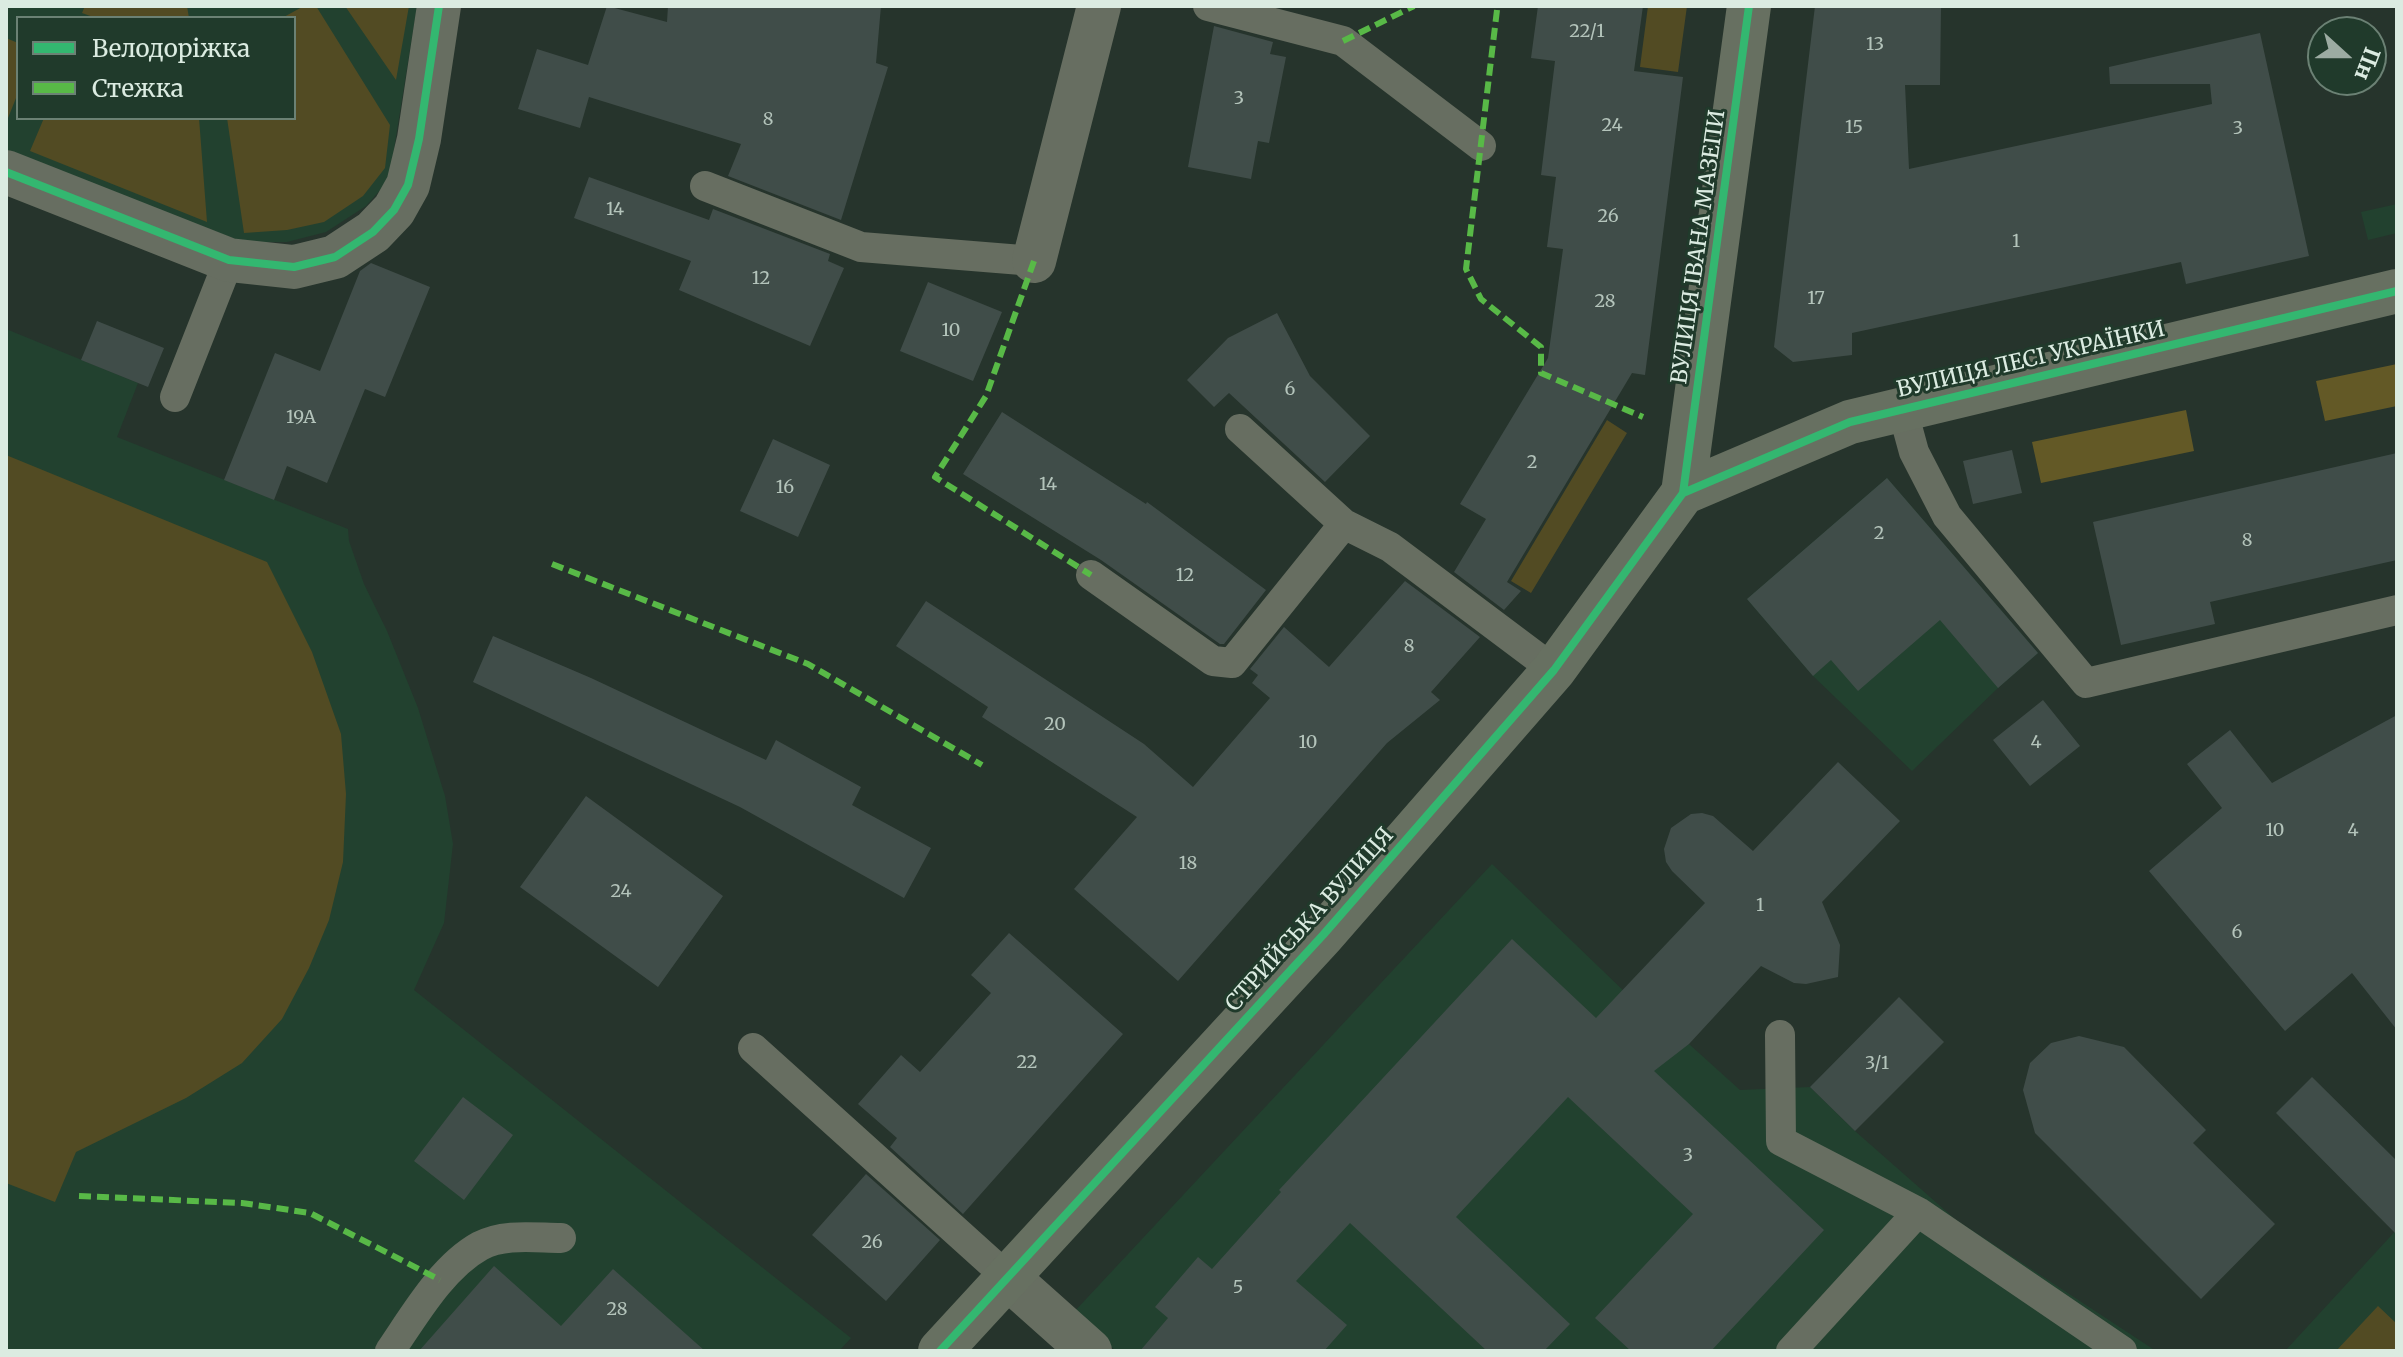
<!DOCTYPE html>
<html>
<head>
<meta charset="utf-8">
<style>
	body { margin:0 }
	#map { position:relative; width:2403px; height:1357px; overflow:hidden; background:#26342c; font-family:Merriweather,serif }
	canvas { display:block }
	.frame { position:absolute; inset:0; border:8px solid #dbebe1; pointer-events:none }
	.legend { position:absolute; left:16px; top:16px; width:280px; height:104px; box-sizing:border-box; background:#203a2b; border:2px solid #6b8174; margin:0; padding:10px 14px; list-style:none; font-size:24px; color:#dbebe1 }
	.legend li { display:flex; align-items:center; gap:16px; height:40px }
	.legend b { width:40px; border:2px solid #6b8174 }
	.north { position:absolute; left:2307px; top:16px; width:80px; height:80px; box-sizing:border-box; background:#203a2b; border:2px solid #6b8174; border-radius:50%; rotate:111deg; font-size:22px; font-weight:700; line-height:32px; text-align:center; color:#dbebe1 }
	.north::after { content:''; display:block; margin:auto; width:28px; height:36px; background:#9caba2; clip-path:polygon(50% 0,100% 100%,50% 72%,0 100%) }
</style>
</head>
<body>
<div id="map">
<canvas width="2403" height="1357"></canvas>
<div class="frame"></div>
<ul class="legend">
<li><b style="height:10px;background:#33b770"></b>Велодоріжка</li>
<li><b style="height:10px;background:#58b947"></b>Стежка</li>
</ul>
<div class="north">Пн</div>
</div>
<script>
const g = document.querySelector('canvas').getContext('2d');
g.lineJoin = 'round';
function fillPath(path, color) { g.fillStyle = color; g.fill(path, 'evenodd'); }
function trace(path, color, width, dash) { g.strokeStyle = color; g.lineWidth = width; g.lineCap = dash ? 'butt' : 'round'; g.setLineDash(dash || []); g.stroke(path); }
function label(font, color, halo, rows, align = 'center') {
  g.font = font + ' Merriweather,serif'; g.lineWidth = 6; g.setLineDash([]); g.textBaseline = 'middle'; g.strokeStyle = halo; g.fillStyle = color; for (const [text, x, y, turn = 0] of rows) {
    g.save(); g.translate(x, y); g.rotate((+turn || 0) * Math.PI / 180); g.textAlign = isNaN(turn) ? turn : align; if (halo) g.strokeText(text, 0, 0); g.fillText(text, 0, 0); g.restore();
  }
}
const built = new Path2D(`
	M 6,6 L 417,6 L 389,180 L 366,206 L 326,232 L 287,242 L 243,242 L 6,152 ZM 18,18 L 294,18 L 294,118 L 18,118 Z
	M 2397,204 L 2397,233 L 2368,240 L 2361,212 Z
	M 6,329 L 138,383 L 117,437 L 348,529 L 349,541 L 364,584 L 387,631 L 418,708 L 445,796 L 453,844 L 444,923 L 414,990 L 851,1338 L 839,1351 L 6,1351 Z
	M 1887,478 L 2038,653 L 1998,688 L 1912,771 L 1813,676 L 1747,599 Z
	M 1492,864 L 1683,1048 L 1689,1044 L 1740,1090 L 1810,1087 L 1855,1131 L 1955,1219 L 2156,1351 L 1116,1351 L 1073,1313 Z
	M 2397,1229 L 2397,1351 L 2285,1351 L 2388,1239 Z`);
const green = new Path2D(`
	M 85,6 L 187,6 L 189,18 L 96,18 L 82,13 Z
	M 304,6 L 316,6 L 390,125 L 385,168 L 363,196 L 324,222 L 287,230 L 244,233 L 227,118 L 294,118 L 294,18 L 282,18 Z
	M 345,6 L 409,6 L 396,80 Z
	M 1648,6 L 1687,6 L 1678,72 L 1640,67 Z
	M 6,38 L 18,43 L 18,93 L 6,123 Z
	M 44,118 L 199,118 L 207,222 L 30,151 Z
	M 1607,420 L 1627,433 L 1531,593 L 1511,581 Z
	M 6,455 L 267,562 L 312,652 L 341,734 L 346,794 L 343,862 L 329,920 L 309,968 L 282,1019 L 242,1063 L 186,1098 L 76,1152 L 55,1202 L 6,1183 Z
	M 2378,1306 L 2397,1324 L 2397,1351 L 2336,1351 Z`);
const forest = new Path2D(`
	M 2397,364 L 2397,406 L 2325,421 L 2316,381 Z
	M 2186,410 L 2194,451 L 2041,483 L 2032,442 Z`);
const building = new Path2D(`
	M 607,6 L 667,22 L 668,6 L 881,6 L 876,63 L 888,67 L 841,220 L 728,176 L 741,144 L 589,97 L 580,128 L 518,109 L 537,49 L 588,65 Z
	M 1538,6 L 1643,6 L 1634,71 L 1683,77 L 1645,375 L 1632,373 L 1507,582 L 1521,591 L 1504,610 L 1454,572 L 1486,519 L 1460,504 L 1548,358 L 1563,249 L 1547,247 L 1556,177 L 1541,175 L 1555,61 L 1531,58 Z
	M 1815,6 L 1941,6 L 1940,85 L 1905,85 L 1909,169 L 2212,104 L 2210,84 L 2110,84 L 2109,67 L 2260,33 L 2309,256 L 2186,284 L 2181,262 L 1852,333 L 1852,355 L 1793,362 L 1774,347 Z
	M 1214,26 L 1273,42 L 1270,54 L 1286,57 L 1269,143 L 1258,141 L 1251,179 L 1188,167 Z
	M 589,177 L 709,220 L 713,209 L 830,254 L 828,261 L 844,268 L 810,346 L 679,290 L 691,261 L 574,218 Z
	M 371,263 L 430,287 L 385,397 L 365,389 L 327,483 L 287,466 L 274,500 L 224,480 L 275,353 L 320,371 L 360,271 Z
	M 928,282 L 1002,312 L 973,381 L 900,351 Z
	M 1277,313 L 1310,376 L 1370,436 L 1325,482 L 1229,393 L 1214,407 L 1187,380 L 1228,338 Z
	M 97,321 L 164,348 L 148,387 L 81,360 Z
	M 1002,412 L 1146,504 L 1147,502 L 1266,590 L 1224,644 L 1220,644 L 1101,560 L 963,474 Z
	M 773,439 L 830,465 L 798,537 L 740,511 Z
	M 2012,450 L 2022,493 L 1973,504 L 1963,461 Z
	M 2397,453 L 2397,560 L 2210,602 L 2215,624 L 2121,645 L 2093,522 Z
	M 1887,478 L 2038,653 L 1998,688 L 1940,620 L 1858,691 L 1831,660 L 1813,676 L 1747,599 Z
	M 1405,581 L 1480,637 L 1431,692 L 1440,700 L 1387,743 L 1178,981 L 1074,889 L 1137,817 L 982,717 L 988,707 L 896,646 L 926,601 L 1144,744 L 1193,787 L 1270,698 L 1252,683 L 1258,675 L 1250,669 L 1284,627 L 1329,667 Z
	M 493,636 L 591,678 L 766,760 L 776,740 L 861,787 L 852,805 L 931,848 L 904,898 L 740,807 L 473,682 Z
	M 2043,700 L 2080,746 L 2030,786 L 1993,740 Z
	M 2397,715 L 2397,1030 L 2352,973 L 2285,1031 L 2149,871 L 2222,808 L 2187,764 L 2230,730 L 2272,783 Z
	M 1838,762 L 1900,821 L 1822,902 L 1840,945 L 1838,977 L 1806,984 L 1794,983 L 1761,966 L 1689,1044 L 1654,1071 L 1824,1230 L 1711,1351 L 1631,1351 L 1595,1318 L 1693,1214 L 1568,1097 L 1456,1217 L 1570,1324 L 1544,1351 L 1487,1351 L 1350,1223 L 1296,1281 L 1347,1325 L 1324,1351 L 1140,1351 L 1168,1318 L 1155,1307 L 1198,1257 L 1212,1269 L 1281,1192 L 1279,1190 L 1512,939 L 1596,1018 L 1705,903 L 1672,871 L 1666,862 L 1664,849 L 1671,828 L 1691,814 L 1702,813 L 1713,816 L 1753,851 Z
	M 586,796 L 723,896 L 658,987 L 520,887 Z
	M 1009,933 L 1123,1034 L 963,1214 L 890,1147 L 897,1138 L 858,1104 L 901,1055 L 920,1072 L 991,993 L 971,975 Z
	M 1899,997 L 1944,1042 L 1855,1131 L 1810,1087 Z
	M 2079,1036 L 2124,1047 L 2206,1130 L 2193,1143 L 2275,1224 L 2201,1299 L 2035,1133 L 2023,1090 L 2030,1063 L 2051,1043 Z
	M 2312,1077 L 2397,1161 L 2397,1235 L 2276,1113 Z
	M 463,1097 L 513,1135 L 464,1200 L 414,1161 Z
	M 866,1174 L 940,1240 L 886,1301 L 812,1235 Z
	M 494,1266 L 561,1326 L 613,1269 L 705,1351 L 419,1351 Z`);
const lane = new Path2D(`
	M 1208,6 L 1343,41 L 1481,146
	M 705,186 L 861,247 L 1034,261
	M 175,397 L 229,260
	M 1902,408 L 1914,452 L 1947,516 L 2086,683 L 2397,610
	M 1240,429 L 1344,524 L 1390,547 L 1554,670
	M 1091,575 L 1213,661 L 1232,663 L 1344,524
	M 1780,1035 L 1781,1141 L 1918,1212
	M 753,1048 L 1007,1277
	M 390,1351 C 414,1316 442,1267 480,1246 C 504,1233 536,1238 561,1238
	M 1791,1351 L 1918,1212 L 2122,1351`);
const street = new Path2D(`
	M 6,172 L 229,260 L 294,267 L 335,257 L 373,232 L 394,210 L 408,185 L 419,139 L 439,6
	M 1034,261 L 1099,6
	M 1007,1277 L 1090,1351`);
const secondary = new Path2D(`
	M 1683,493 L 1850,422 L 2397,291
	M 940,1351 L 1323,935 L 1554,670 L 1683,493 L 1749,6`);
const quiet = new Path2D(`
	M 1497,10 L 1466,269 L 1481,299 L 1541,347 L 1541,373 L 1643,417
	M 1343,41 L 1414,6
	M 1034,261 L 986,396 L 935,477 L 1091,575
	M 552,564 L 808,664 L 982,765
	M 79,1196 L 242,1203 L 310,1213 L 440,1280`);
const cycleway = new Path2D(`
	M 6,172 L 229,260 L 294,267 L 335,257 L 373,232 L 394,210 L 408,185 L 419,139 L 439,6
	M 1683,493 L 1850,422 L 2397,291
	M 940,1351 L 1323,935 L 1554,670 L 1683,493 L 1749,6`);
const numberNames = [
	["22/1",1587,32],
	["13",1875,45],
	["3",1239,99],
	["8",768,120],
	["24",1612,126],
	["15",1854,128],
	["3",2238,129],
	["14",615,210],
	["26",1608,217],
	["1",2016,242],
	["12",761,279],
	["17",1816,299],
	["28",1605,302],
	["10",951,331],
	["6",1290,390],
	["19А",301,418],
	["2",1532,463],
	["14",1048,485],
	["16",785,488],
	["2",1879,534],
	["8",2247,541],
	["12",1185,576],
	["8",1409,647],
	["20",1055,725],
	["10",1308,743],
	["4",2036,743],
	["10",2275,831],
	["4",2353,831],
	["18",1188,864],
	["24",621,892],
	["1",1760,906],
	["6",2237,933],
	["22",1027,1063],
	["3/1",1877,1064],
	["3",1688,1156],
	["26",872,1243],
	["5",1238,1288],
	["28",617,1310]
];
const streetNames = [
	["ВУЛИЦЯ ІВАНА МАЗЕПИ",1699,247,-82],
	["ВУЛИЦЯ ЛЕСІ УКРАЇНКИ",2031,360,-13],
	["СТРИЙСЬКА ВУЛИЦЯ",1310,920,-48]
];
fillPath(built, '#22412f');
fillPath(green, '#524b23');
fillPath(forest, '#635926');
fillPath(building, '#404d49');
trace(lane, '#676e61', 30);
trace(street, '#676e61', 44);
trace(secondary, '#677061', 44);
trace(quiet, '#58b947', 6, [12, 6]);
trace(cycleway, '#33b770', 8);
label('18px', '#b4c4bb', null, numberNames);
label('22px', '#dbebe1', '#203a2b', streetNames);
</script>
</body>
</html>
